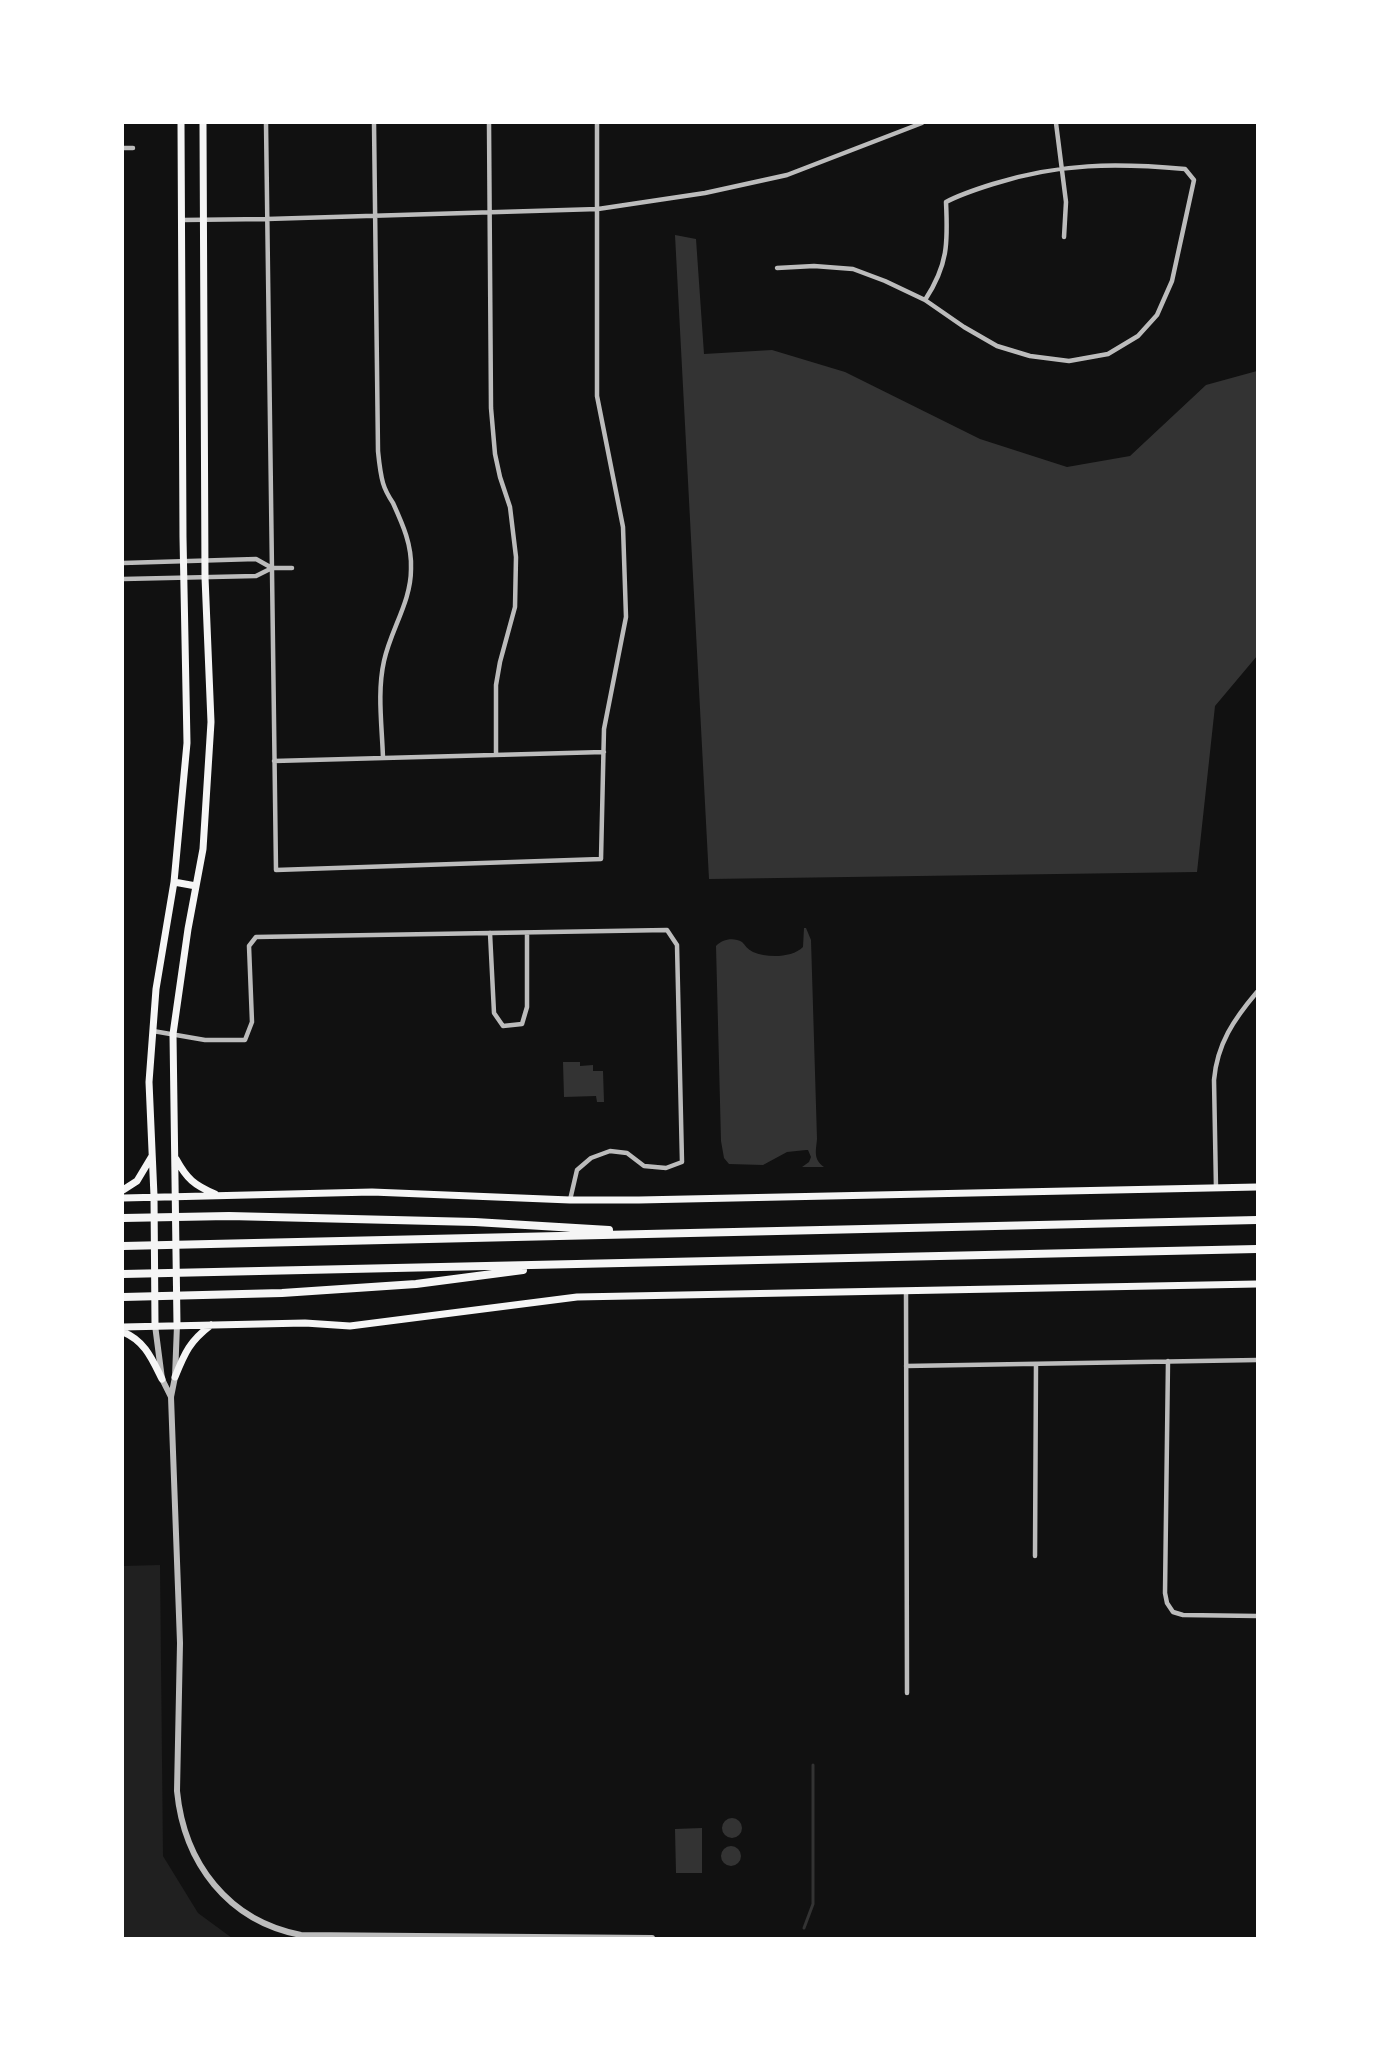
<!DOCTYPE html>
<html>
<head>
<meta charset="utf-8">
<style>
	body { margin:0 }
	#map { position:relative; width:1380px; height:2061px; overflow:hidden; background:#111; font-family:Lora,serif }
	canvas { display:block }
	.frame { position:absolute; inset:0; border:124px solid #fff; pointer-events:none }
</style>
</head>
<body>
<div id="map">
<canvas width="1380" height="2061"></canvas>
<div class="frame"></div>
</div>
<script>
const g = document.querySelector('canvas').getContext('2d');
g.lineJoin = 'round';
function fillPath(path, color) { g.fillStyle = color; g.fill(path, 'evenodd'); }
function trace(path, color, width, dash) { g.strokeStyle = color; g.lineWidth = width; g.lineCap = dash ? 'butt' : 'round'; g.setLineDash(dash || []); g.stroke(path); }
const green = new Path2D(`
	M 160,1565 L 163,1856 L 198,1913 L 232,1938 L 123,1938 L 123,1566 Z`);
const water = new Path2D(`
	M 675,235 L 696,239 L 704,354 L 772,350 L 845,372 L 980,439 L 1067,467 L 1130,456 L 1206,385 L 1257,371 L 1257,656 L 1215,706 L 1197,872 L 709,879 Z
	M 804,928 L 806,928 L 811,940 L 817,1139 C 816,1151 813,1159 824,1167 L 802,1167 L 809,1162 L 811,1157 L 808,1150 L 806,1150 L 787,1152 L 763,1165 L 729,1164 L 724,1158 L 721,1141 L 716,946 C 722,939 734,937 742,942 C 746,946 747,949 753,952 C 767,958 792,958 803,947 Z
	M 563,1062 L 580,1062 L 580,1066 L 593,1065 L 593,1071 L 603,1071 L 604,1102 L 597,1102 L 596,1096 L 564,1097 Z
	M722 1828a10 10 0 1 1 20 0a10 10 0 1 1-20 0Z
	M 702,1828 L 702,1873 L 676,1873 L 675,1829 Z
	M721 1856a10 10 0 1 1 20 0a10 10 0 1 1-20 0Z`);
const stream = new Path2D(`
	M 804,1928 L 813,1904 L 813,1765`);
const minor = new Path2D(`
	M 266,123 L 276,870 L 601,859 L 604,729 L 626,617 L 623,527 L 597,396 L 597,123
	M 374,123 L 378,451 C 379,461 380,472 383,483 C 385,490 389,497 393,503 C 403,525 412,545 411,569 C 411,602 391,629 384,661 C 377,692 382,726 383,758
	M 489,123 L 491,408 L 495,454 L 500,477 L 510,507 L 516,557 L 515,607 L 500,662 L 496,685 L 496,754
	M 1056,123 L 1066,202 L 1064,237
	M 123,148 L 133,148
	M 182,220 L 267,219 L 598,209 L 705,193 L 787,175 L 922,123
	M 777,268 L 814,266 L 853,269 L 885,281 L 925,300 L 964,327 L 997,346 L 1030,356 L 1069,361 L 1108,354 L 1138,336 L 1157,315 L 1172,281 L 1194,180 L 1185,169 C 1116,163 1059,163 993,184 C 977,189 961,194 946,202 C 948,243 948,265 925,300
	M 123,563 L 256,559 L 272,568
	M 123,579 L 256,576 L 272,568 L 292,568
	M 274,761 L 604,752
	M 490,933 L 494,1013 L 503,1026 L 522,1024 L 527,1007 L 527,933
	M 153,1031 L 205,1040 L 245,1040 L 252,1022 L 249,946 L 256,937 L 667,930 L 677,945 L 682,1162 L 666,1168 L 644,1166 L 627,1153 L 610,1151 L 591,1158 L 577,1170 L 570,1200
	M 1216,1188 L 1214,1080 C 1217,1044 1234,1019 1257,992
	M 906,1291 L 907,1693
	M 1168,1361 L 1165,1593 L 1167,1603 L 1173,1612 L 1183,1615 L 1257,1616
	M 906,1366 L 1257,1360
	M 1035,1556 L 1036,1364`);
const tertiary = new Path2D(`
	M 155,1325 L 162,1379 L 171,1397
	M 177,1325 L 175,1377 L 171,1397 L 180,1643 L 177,1791 C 184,1863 228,1921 301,1935 L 652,1938`);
const secondary = new Path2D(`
	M 174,882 L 196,886
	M 176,1159 C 187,1179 194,1185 215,1194
	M 123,1190 L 137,1181 L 152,1156
	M 123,1198 L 372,1192 L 570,1200 L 639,1200 L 1257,1187
	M 155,1325 L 154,1196 L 149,1082 L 156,989 L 174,882 L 187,743 L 183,537 L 181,123
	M 177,1325 L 173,1034 L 188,929 L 203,849 L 211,722 L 205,577 L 203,123
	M 123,1327 L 305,1323 L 350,1326 L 577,1297 L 1257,1284
	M 123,1332 C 145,1341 152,1359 162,1379
	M 175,1377 C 185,1352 190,1341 211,1325`);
const motorway = new Path2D(`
	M 123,1218 L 229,1216 L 475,1222 L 609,1230
	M 123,1246 L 1257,1220
	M 123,1274 L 1257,1249
	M 123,1297 L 282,1293 L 416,1284 L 523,1270`);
fillPath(green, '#202020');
fillPath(water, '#333');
trace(stream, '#333', 3);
trace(minor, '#bcbcbc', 4.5);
trace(tertiary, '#bcbcbc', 6);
trace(secondary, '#f5f5f5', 7);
trace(motorway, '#f5f5f5', 8);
</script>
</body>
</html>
